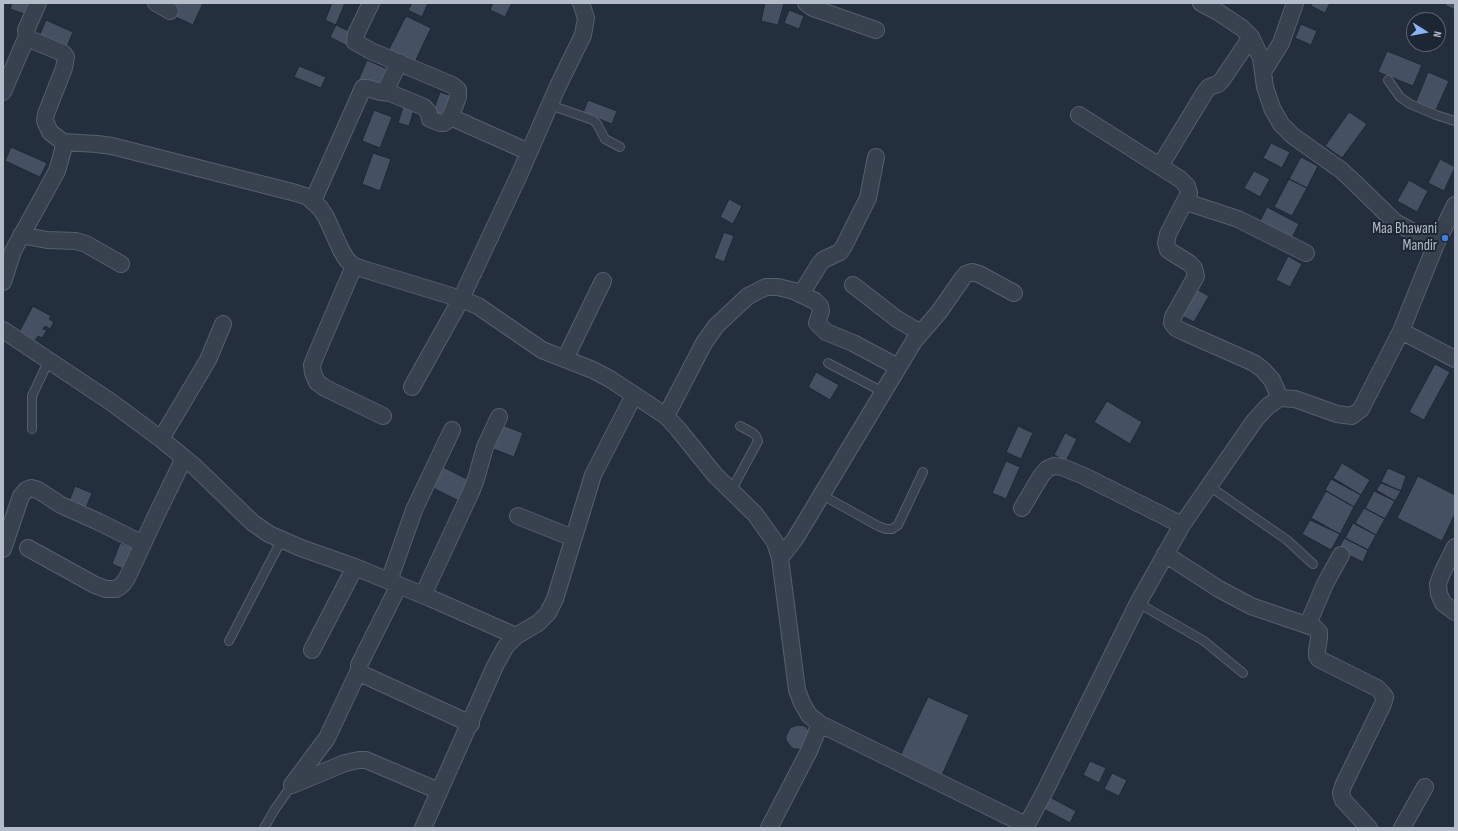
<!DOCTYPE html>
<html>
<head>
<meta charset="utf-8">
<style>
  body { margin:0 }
  #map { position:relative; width:1458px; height:831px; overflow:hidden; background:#242f3e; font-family:"Sofia Sans Condensed",sans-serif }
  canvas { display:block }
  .frame { position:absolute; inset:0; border:4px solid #b4bcc9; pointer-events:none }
  .north { position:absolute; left:1406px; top:12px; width:40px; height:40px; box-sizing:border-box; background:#1d2633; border:1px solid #59626f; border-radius:50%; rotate:101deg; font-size:11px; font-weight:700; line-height:16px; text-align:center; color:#b4bcc9 }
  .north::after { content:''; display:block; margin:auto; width:14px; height:18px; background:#8ab4f8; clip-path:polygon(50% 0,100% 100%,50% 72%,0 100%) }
</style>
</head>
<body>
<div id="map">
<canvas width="1458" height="831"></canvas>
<div class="frame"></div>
<div class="north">N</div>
</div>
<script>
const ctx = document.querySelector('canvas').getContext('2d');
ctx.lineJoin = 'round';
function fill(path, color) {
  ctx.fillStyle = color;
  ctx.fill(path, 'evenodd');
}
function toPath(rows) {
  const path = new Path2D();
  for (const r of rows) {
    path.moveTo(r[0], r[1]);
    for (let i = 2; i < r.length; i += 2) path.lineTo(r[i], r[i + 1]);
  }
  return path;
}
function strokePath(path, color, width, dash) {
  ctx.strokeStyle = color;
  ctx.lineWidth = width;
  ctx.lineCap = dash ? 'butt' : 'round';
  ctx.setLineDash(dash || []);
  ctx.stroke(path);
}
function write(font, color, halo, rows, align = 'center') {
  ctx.font = font + ' "Sofia Sans Condensed",sans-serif';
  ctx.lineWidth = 4;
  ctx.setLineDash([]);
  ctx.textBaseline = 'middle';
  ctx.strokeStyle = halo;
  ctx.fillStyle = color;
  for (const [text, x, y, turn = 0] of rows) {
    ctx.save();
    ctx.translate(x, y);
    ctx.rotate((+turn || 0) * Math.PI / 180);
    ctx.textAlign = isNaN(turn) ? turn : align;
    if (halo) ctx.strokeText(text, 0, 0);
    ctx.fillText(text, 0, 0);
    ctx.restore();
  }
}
const building = toPath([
  [12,3,31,3,27,15,10,9,12,3],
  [176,3,203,3,193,25,171,15,176,3],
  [332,3,345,3,336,25,325,20,332,3],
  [412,3,428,3,422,17,408,10,412,3],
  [493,3,512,3,505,17,490,10,493,3],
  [765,3,784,3,778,25,761,21,765,3],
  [1312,3,1330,3,1325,13,1311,6,1312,3],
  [1447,3,1455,3,1455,10,1445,5,1447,3],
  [789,10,804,16,799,29,784,23,789,10],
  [406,16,431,28,413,66,387,53,406,16],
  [46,20,73,32,65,52,37,41,46,20],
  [1301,24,1317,31,1311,45,1295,38,1301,24],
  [336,25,353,33,347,46,330,37,336,25],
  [1387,51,1422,65,1413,86,1378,72,1387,51],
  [367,60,390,70,382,91,358,81,367,60],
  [299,66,326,77,321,88,294,77,299,66],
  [1428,72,1449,81,1435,112,1415,104,1428,72],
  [440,92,452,96,442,121,431,117,440,92],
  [588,100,617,111,612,124,583,113,588,100],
  [403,107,414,110,409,126,398,123,403,107],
  [374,110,392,117,380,148,362,141,374,110],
  [1349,112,1367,124,1342,158,1325,146,1349,112],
  [1271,143,1290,152,1282,168,1263,158,1271,143],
  [11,147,47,163,40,177,5,161,11,147],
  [373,153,391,159,380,191,362,184,373,153],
  [1301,157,1318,166,1307,188,1289,179,1301,157],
  [1440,159,1455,167,1444,191,1428,183,1440,159],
  [1254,171,1270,179,1260,197,1244,188,1254,171],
  [1289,179,1307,188,1292,216,1274,207,1289,179],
  [1409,180,1428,191,1417,212,1397,201,1409,180],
  [729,199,742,206,733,224,720,217,729,199],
  [1267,207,1299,224,1291,240,1259,223,1267,207],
  [724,232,734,236,724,262,714,258,724,232],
  [1288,256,1302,264,1290,287,1276,280,1288,256],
  [1193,287,1209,296,1194,322,1178,314,1193,287],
  [33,306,51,316,49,319,54,322,50,329,45,326,43,329,47,330,42,338,38,336,35,341,19,332,33,306],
  [1435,364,1450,372,1424,420,1409,412,1435,364],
  [816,372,839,385,830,400,808,387,816,372],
  [1107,401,1142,422,1130,444,1094,422,1107,401],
  [500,424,523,433,514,457,491,448,500,424],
  [1018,426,1033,433,1021,459,1006,452,1018,426],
  [1065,433,1077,439,1066,461,1054,455,1065,433],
  [1006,461,1020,467,1006,499,992,493,1006,461],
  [1342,463,1370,480,1361,495,1333,478,1342,463],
  [443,467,473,482,463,503,433,488,443,467],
  [1388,468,1406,476,1401,491,1381,482,1388,468],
  [1418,476,1455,495,1455,514,1442,541,1397,518,1418,476],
  [1331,479,1361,495,1354,507,1325,490,1331,479],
  [1381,483,1401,491,1395,501,1376,490,1381,483],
  [75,486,92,493,84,513,67,506,75,486],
  [1326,491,1354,507,1340,534,1311,518,1326,491],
  [1374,491,1395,501,1385,519,1365,508,1374,491],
  [1364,508,1385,519,1376,535,1355,523,1364,508],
  [1310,520,1340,534,1331,550,1302,534,1310,520],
  [1353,523,1376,535,1368,550,1345,538,1353,523],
  [1344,538,1368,550,1363,562,1338,550,1344,538],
  [120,543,137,549,128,571,112,564,120,543],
  [928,697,969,715,942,775,900,756,928,697],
  [797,725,805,726,810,732,802,749,794,749,791,747,786,740,786,736,790,728,797,725],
  [1090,761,1106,768,1099,783,1083,775,1090,761],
  [1112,773,1127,780,1119,796,1104,789,1112,773],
  [1048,796,1076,811,1070,823,1042,808,1048,796]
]);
const service = toPath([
  [1388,80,1400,97,1410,104,1436,115,1455,121],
  [550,105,593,120,597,124,605,139,620,147],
  [828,363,883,392],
  [32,429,32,396,49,360],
  [1209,486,1287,540,1313,564],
  [731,491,758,441,756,436,753,433,740,426],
  [822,495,878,526,886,529,892,529,898,525,923,472],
  [1138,603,1204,641,1243,673],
  [229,641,281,541],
  [264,828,275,809,292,785]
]);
const minor = toPath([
  [156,3,170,11],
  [371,3,356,34,355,42,371,51,452,85,458,90,458,97,450,118],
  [806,3,813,8,876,30],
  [1201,3,1218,12,1242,28,1251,37,1261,58,1265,87,1272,108,1281,124,1293,136,1341,170,1355,183,1395,222,1436,244],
  [1263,72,1281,43,1295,3],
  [3,92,27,36],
  [385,92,399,62],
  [1079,115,1180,179,1187,186,1189,193,1168,234,1166,243,1168,250,1189,263,1194,268,1196,276,1173,317,1172,323,1176,328,1184,332,1254,363,1263,370,1272,380,1280,398],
  [63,142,97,144,112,146,296,193,308,197,320,208,326,217,341,250,347,260,354,266,363,269,461,299,478,306,542,350,593,370,610,379,666,416,678,429,715,475,755,514,775,542,780,558,797,690,802,703,809,715,820,724,1026,825],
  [1160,166,1205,92,1209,87,1218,84,1222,80,1251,37],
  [313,201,363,88,367,88,381,92,390,93,424,107,429,113,430,119,440,123,444,123,450,118,455,119,529,152],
  [1186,202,1238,219,1306,253],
  [21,235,47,240,76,241,86,244,121,264],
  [354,266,316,355,312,365,313,373,317,382,325,388,383,416],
  [3,282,13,251,57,171,63,150,63,142,50,132,45,121,46,114,64,68,66,57,63,53,32,40,27,36,26,30,38,3],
  [853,285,897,319,921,333],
  [801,294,819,265,823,260,840,252,844,246,868,198,876,157],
  [3,330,111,402,161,439,194,466,253,523,269,534,301,548,355,567,430,598,516,636],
  [1401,331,1455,359],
  [565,359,603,281],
  [412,387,461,299,520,173,558,86,583,35,586,18,581,3],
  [666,416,704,343,716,326,748,296,766,287,778,287,794,291,815,301,820,306,821,311,817,323,826,332,853,343,898,367],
  [161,439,208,360,223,324],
  [1022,508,1041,476,1047,469,1054,466,1062,467,1084,476,1182,525],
  [518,516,573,538],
  [1455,547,1442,573,1438,584,1439,594,1443,603,1455,612],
  [28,548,95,585,106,589,116,589,122,585,127,578,154,520,184,458],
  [3,549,21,496,26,490,31,488,38,490,61,505,99,522,143,544],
  [1165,554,1219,589,1251,606,1315,628,1319,632,1319,638,1317,651,1317,656,1319,659,1377,688,1382,693,1385,697,1383,704,1343,786,1341,793,1343,800,1369,828],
  [780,558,795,539,914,341,939,312,962,279,966,274,972,272,979,274,1014,293],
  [389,581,414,510,452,430],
  [399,585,359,665,359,670,364,675,471,724],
  [423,595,471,492,476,479,485,447,499,417],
  [1308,624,1325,584,1341,555],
  [312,650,355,567],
  [359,670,327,738,292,785,345,763,359,760,366,760,439,791],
  [423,828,495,666,506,646,516,636,538,623,548,613,555,599,593,475,634,395],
  [769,828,809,751,820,724],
  [1025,828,1045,791,1138,603,1182,525,1209,486,1255,420,1268,406,1280,398,1295,399,1337,414,1352,416,1361,409,1401,331,1436,244,1455,205],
  [1402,828,1425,787]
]);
const markers = [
  [1445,238,4,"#3f7fe0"]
];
const poiNames = [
  ["Maa Bhawani",1437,229],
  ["Mandir",1437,246]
];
fill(building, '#455162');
strokePath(building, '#1f2835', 1);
strokePath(service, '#565f6c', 10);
strokePath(minor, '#565f6c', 18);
strokePath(service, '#38414e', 8);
strokePath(minor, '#38414e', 16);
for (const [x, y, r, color] of markers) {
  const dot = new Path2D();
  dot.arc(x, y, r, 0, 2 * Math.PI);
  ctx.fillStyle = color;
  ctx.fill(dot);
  strokePath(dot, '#1d2633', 1.5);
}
write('15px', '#b4bcc9', '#1d2633', poiNames, 'right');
</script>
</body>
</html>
